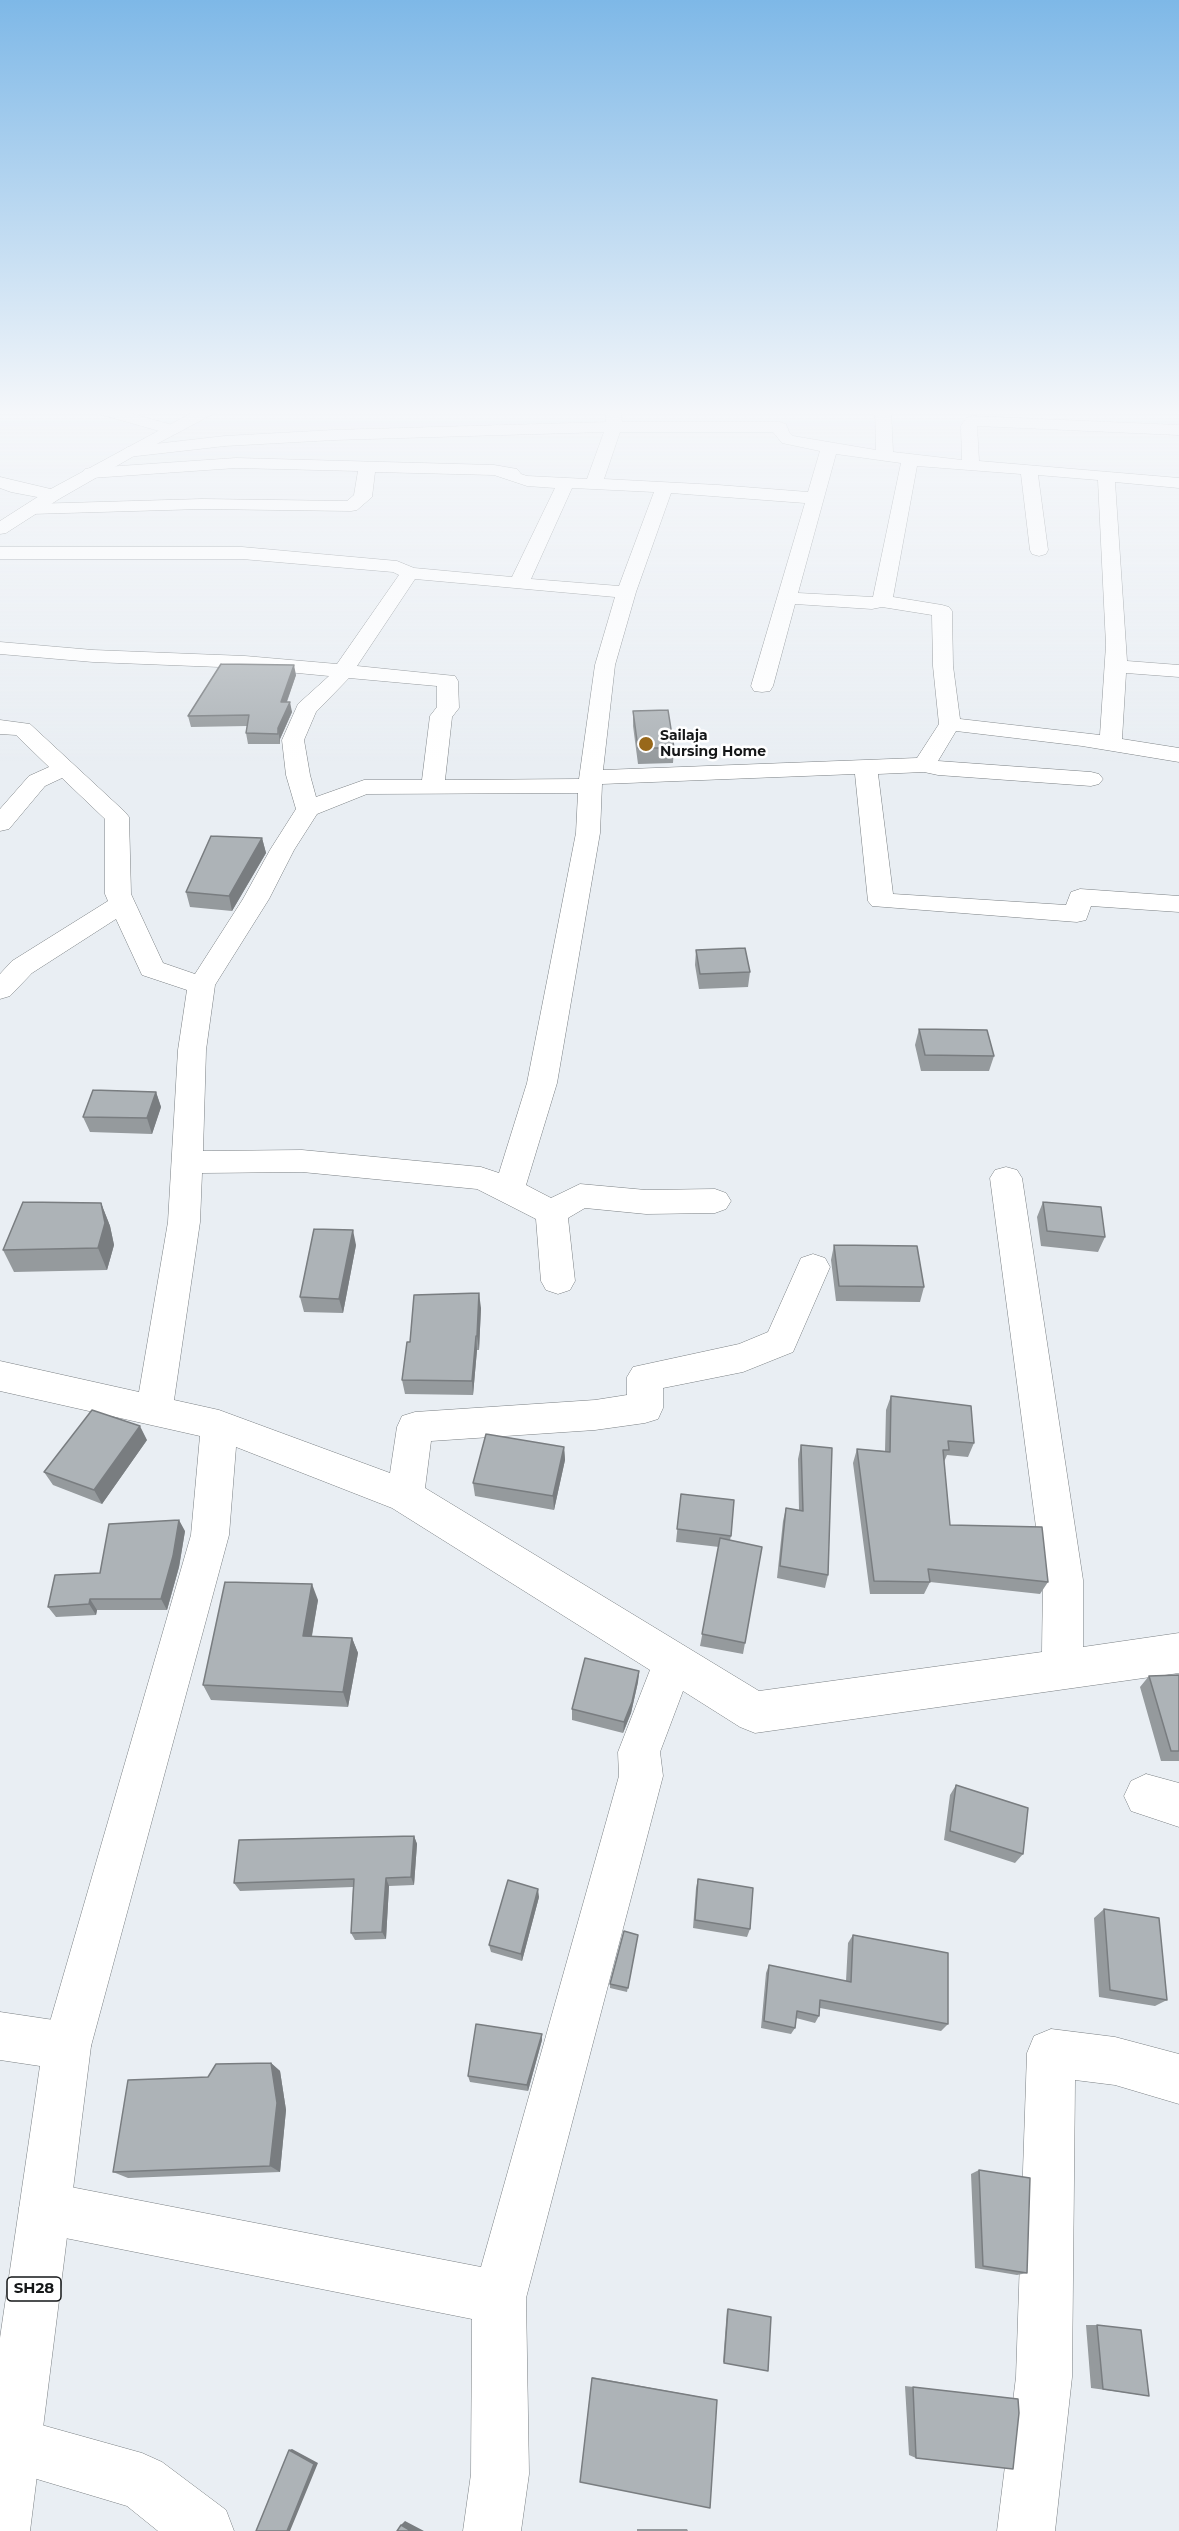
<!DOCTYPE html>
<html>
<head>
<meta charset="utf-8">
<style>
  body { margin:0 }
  canvas { display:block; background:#e9eef3 }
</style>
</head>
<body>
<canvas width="1179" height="2531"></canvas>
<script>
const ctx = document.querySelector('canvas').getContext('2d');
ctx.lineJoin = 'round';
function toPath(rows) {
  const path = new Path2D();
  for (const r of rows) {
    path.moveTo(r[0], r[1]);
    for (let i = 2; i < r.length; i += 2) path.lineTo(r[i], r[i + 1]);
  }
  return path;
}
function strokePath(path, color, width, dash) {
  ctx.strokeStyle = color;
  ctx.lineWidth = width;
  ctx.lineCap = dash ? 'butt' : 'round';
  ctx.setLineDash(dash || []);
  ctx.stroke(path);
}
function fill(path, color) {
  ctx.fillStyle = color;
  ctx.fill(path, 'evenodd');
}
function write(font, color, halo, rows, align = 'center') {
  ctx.font = font + ' Montserrat,sans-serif';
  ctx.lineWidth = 5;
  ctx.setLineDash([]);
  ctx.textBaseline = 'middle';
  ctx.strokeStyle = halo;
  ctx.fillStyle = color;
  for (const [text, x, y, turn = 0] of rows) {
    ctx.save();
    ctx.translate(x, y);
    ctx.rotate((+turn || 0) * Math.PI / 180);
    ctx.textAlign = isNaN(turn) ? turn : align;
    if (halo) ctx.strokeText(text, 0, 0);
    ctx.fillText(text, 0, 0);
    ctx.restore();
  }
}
const minor = toPath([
  [93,410,119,410,176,426,178,429,170,434,95,413,93,410],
  [605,410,621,410,622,422,780,422,786,424,789,432,793,436,876,450,875,410,891,410,893,452,962,460,961,426,966,418,972,416,1179,425,1179,435,977,426,979,461,1179,478,1179,488,1115,482,1127,661,1179,665,1179,677,1126,673,1122,739,1179,748,1179,762,1082,746,956,731,938,761,1091,772,1099,774,1103,779,1099,784,1091,786,938,775,924,772,878,774,893,894,1066,905,1071,892,1080,889,1179,896,1179,912,1091,906,1086,920,1077,922,872,906,868,901,855,774,602,784,600,833,557,1083,526,1185,551,1198,580,1184,646,1190,715,1189,726,1193,731,1201,726,1209,715,1213,646,1214,585,1208,568,1218,575,1281,570,1290,558,1294,546,1290,541,1281,536,1219,477,1189,302,1172,202,1173,200,1222,174,1400,219,1410,390,1473,397,1427,402,1416,415,1412,595,1400,627,1395,627,1377,633,1367,739,1344,768,1332,801,1258,813,1254,825,1258,830,1267,793,1352,743,1372,663,1388,663,1408,658,1419,645,1423,595,1430,431,1441,425,1488,759,1691,1042,1652,1043,1580,990,1178,995,1170,1006,1167,1017,1170,1022,1178,1083,1580,1083,1647,1179,1633,1179,1673,755,1733,740,1727,683,1691,660,1752,663,1776,526,2298,529,2474,521,2531,463,2531,471,2474,472,2319,45,2234,27,2226,19,2208,27,2190,45,2182,481,2267,619,1776,618,1752,650,1670,392,1508,236,1447,229,1535,91,2046,84,2063,67,2070,50,2063,43,2046,191,1535,200,1436,0,1391,0,1361,139,1392,168,1222,178,1050,187,990,142,975,116,919,32,973,10,996,0,999,0,974,12,961,108,901,105,894,105,819,62,778,45,786,9,829,0,831,0,809,29,776,49,767,16,735,0,734,0,720,30,724,125,812,129,817,131,894,163,963,195,974,243,899,270,850,296,809,286,775,282,740,298,704,329,676,245,668,93,662,0,654,0,642,93,650,245,656,337,664,399,575,393,572,242,559,0,559,0,547,242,547,397,561,414,568,512,577,555,488,527,486,494,475,375,472,372,497,357,510,351,511,202,509,31,514,25,513,22,509,25,505,31,504,202,499,347,501,354,495,358,471,236,468,91,478,85,477,82,473,85,469,91,468,236,458,494,465,517,469,521,474,527,476,587,479,604,432,334,440,225,446,128,457,120,452,128,447,225,436,334,430,606,422,605,410],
  [620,432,773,432,782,443,820,451,808,492,718,485,604,479,620,432],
  [836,454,901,463,873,597,798,593,836,454],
  [917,466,1021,474,1030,550,1032,554,1039,556,1046,554,1048,550,1038,475,1098,480,1106,645,1100,735,960,719,953,666,952,611,949,607,942,605,893,597,917,466],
  [572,488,654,492,619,586,531,579,572,488],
  [671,493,805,503,751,686,754,691,762,692,770,691,773,686,795,604,872,609,882,607,932,615,933,666,939,724,917,758,603,770,615,665,636,592,671,493],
  [415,579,615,597,595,665,579,779,445,780,452,717,459,708,458,681,455,676,357,666,415,579],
  [349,678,437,686,437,707,430,716,422,780,364,780,316,797,310,775,304,740,316,712,349,678],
  [578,793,576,833,527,1083,499,1173,481,1167,302,1150,203,1151,206,1050,215,985,269,899,294,850,317,814,367,794,578,793],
  [0,477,59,491,62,495,59,499,53,500,11,492,0,488,0,477],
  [1146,1774,1179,1783,1179,1827,1131,1811,1124,1796,1131,1781,1146,1774],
  [1051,2029,1115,2037,1179,2054,1179,2104,1115,2085,1075,2080,1072,2377,1055,2531,997,2531,1016,2377,1027,2053,1034,2036,1051,2029],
  [13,2417,142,2453,162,2462,226,2510,234,2531,158,2531,127,2506,0,2468,0,2422,13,2417]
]);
const major = toPath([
  [197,410,217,410,215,413,134,456,59,499,6,533,0,534,0,521,47,491,197,410],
  [0,2012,67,2022,84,2029,91,2046,30,2531,0,2531,0,2338,40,2066,0,2060,0,2012]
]);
const wall = toPath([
  [296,675,287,702,292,712,280,739,280,744,248,744,246,733,247,726,191,727,188,716],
  [633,711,674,748,673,763,638,764,633,726],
  [262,838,266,853,232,911,190,907,186,892],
  [696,950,750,972,748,987,699,989,695,965],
  [919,1029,994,1056,989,1071,921,1071,915,1045],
  [156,1092,161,1107,152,1134,90,1132,83,1117],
  [1043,1202,1105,1237,1098,1252,1041,1246,1037,1217],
  [101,1203,110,1226,114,1245,107,1270,14,1272,3,1250],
  [356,1245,343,1313,304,1312,300,1297],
  [834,1245,924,1287,920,1302,836,1301,831,1260],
  [481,1308,479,1350,477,1350,473,1395,405,1394,402,1380,410,1342],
  [891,1396,974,1443,968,1457,947,1455,944,1462,950,1525,1048,1582,1040,1594,930,1582,924,1594,870,1594,853,1463,857,1449,885,1451,886,1410],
  [147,1440,102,1504,53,1485,44,1472],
  [801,1445,828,1575,825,1588,777,1578,783,1521,786,1508,799,1510,798,1459],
  [564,1447,565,1460,554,1510,475,1496,473,1483],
  [681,1494,731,1536,730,1540,745,1643,743,1654,700,1646,719,1547,676,1542],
  [185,1531,179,1567,167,1610,97,1610,96,1615,56,1617,48,1607,100,1573],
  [318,1600,312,1636,352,1638,358,1653,348,1707,211,1700,203,1685],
  [639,1671,638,1682,631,1713,623,1733,572,1720,572,1709],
  [1179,1675,1179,1761,1161,1761,1140,1687,1149,1676],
  [956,1785,1023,1854,1015,1863,944,1840,950,1795],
  [414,1836,417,1844,414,1885,389,1886,386,1939,355,1940,351,1933,353,1887,240,1891,234,1883],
  [698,1879,750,1929,747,1937,693,1928,696,1888],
  [539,1897,522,1961,491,1952,489,1945],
  [1104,1909,1167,2000,1155,2006,1099,1997,1094,1918],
  [638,1935,627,1992,610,1988,610,1984],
  [853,1935,948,2024,941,2031,820,2008,819,2016,815,2023,796,2018,795,2028,791,2034,761,2028,766,1973,769,1965,846,1981,848,1943],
  [542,2034,542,2040,528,2091,470,2082,468,2076],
  [271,2063,280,2071,286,2110,280,2172,128,2178,113,2172,208,2077],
  [979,2170,1027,2273,1017,2275,975,2268,971,2174],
  [727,2309,728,2309,768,2371,723,2362],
  [1086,2325,1097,2325,1149,2396,1091,2388],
  [592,2377,712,2399,717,2400,580,2482],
  [905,2386,1018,2399,916,2458,909,2455],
  [637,2529,687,2529,688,2531,637,2531]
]);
const shadedWall = toPath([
  [294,665,296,675,283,712,281,702],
  [290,702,292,712,280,739,280,744,278,728],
  [262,838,266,853,232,911,229,896],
  [156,1092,161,1107,152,1134,147,1118],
  [101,1203,110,1226,114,1245,107,1270,98,1248],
  [353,1230,356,1245,343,1313,339,1299],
  [479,1293,481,1308,479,1350,477,1336],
  [476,1336,477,1350,473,1395,472,1381],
  [140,1426,147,1440,102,1504,94,1490],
  [564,1447,565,1460,554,1510,553,1496],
  [179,1520,185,1531,179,1567,167,1610,161,1599],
  [312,1584,318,1600,309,1651,303,1636],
  [90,1599,97,1610,96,1615,89,1604],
  [352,1638,358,1653,348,1707,343,1692],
  [639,1671,638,1682,631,1713,623,1733,624,1722],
  [414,1836,417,1844,414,1885,411,1877],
  [386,1878,389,1886,386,1939,382,1932],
  [538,1889,539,1897,522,1961,521,1954],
  [542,2034,542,2040,528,2091,527,2085],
  [271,2063,280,2071,286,2110,280,2172,270,2166],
  [292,2449,318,2463,290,2531,287,2531,289,2450],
  [405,2521,424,2531,411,2531,401,2525]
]);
const building = toPath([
  [221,664,294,665,281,702,290,702,278,728,278,734,246,733,249,715,188,716,221,664],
  [668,710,674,748,638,748,633,711,668,710],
  [211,836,262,838,229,896,186,892,211,836],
  [745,948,750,972,700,974,696,950,745,948],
  [919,1029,987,1030,994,1056,925,1055,919,1029],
  [93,1090,156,1092,147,1118,83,1117,93,1090],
  [23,1202,101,1203,105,1223,98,1248,3,1250,23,1202],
  [1043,1202,1101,1207,1105,1237,1047,1231,1043,1202],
  [314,1229,353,1230,339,1299,300,1297,314,1229],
  [834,1245,917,1246,924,1287,839,1286,834,1245],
  [479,1293,477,1336,476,1336,472,1381,402,1380,407,1342,410,1342,414,1295,479,1293],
  [891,1396,971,1406,974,1443,948,1441,949,1450,943,1450,950,1525,1042,1527,1048,1582,928,1569,930,1582,874,1581,857,1449,890,1452,891,1396],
  [92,1410,140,1426,94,1490,44,1472,92,1410],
  [486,1434,564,1447,553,1496,473,1483,486,1434],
  [801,1445,832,1448,828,1575,780,1566,786,1508,803,1511,801,1445],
  [681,1494,734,1500,731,1536,677,1529,681,1494],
  [179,1520,173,1556,161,1599,90,1599,89,1604,48,1607,55,1575,100,1573,109,1524,179,1520],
  [720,1538,762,1547,745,1643,702,1634,720,1538],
  [225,1582,312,1584,303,1636,352,1638,343,1692,203,1685,225,1582],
  [585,1658,639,1671,632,1702,624,1722,572,1709,585,1658],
  [1179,1675,1179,1751,1171,1751,1149,1676,1179,1675],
  [956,1785,1028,1808,1023,1854,950,1831,956,1785],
  [414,1836,411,1877,386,1878,382,1932,351,1933,354,1879,234,1883,239,1840,414,1836],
  [698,1879,753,1888,750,1929,695,1920,698,1879],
  [508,1880,538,1889,521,1954,489,1945,508,1880],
  [1104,1909,1159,1918,1167,2000,1110,1990,1104,1909],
  [624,1931,638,1935,628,1988,610,1984,624,1931],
  [853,1935,948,1953,948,2024,820,2000,819,2016,797,2011,795,2028,764,2021,769,1965,851,1982,853,1935],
  [476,2024,542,2034,527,2085,468,2076,476,2024],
  [271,2063,277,2103,270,2166,113,2172,128,2080,208,2077,216,2064,271,2063],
  [979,2170,1030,2178,1027,2273,983,2266,979,2170],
  [728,2309,771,2317,768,2371,724,2363,728,2309],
  [1097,2325,1141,2330,1149,2396,1103,2389,1097,2325],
  [592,2378,717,2400,710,2508,580,2482,592,2378],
  [913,2387,1018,2399,1019,2413,1013,2469,916,2458,913,2387],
  [289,2450,314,2464,287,2531,256,2531,289,2450],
  [401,2525,411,2531,397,2531,401,2525]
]);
const markers = [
  [646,744,8,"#98681a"]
];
const farPoinames = [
  ["Sailaja",660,736],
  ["Nursing Home",660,752]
];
const shields = [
  [34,2289,54]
];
const shieldNames = [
  ["SH28",34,2289]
];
strokePath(minor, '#7b8084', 1);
strokePath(major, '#7b8084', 1);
fill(minor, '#fff');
fill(major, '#fff');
fill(wall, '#959a9d');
fill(shadedWall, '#797d80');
fill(building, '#adb3b7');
strokePath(building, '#797d80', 1.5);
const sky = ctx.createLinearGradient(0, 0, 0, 764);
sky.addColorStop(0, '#7eb8e7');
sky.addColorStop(0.54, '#f5f7fa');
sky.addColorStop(1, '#f5f7fa00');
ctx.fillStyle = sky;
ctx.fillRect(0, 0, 1179, 764);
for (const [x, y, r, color] of markers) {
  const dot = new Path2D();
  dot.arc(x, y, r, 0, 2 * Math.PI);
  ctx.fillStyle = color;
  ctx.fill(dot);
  strokePath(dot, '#fff', 2);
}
write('bold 14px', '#151718', '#fff', farPoinames, 'left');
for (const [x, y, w] of shields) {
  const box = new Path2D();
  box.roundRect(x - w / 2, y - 12, w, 24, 4.5);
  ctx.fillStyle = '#fff';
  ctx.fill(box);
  strokePath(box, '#151718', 1.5);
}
write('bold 15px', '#151718', null, shieldNames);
</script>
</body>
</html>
